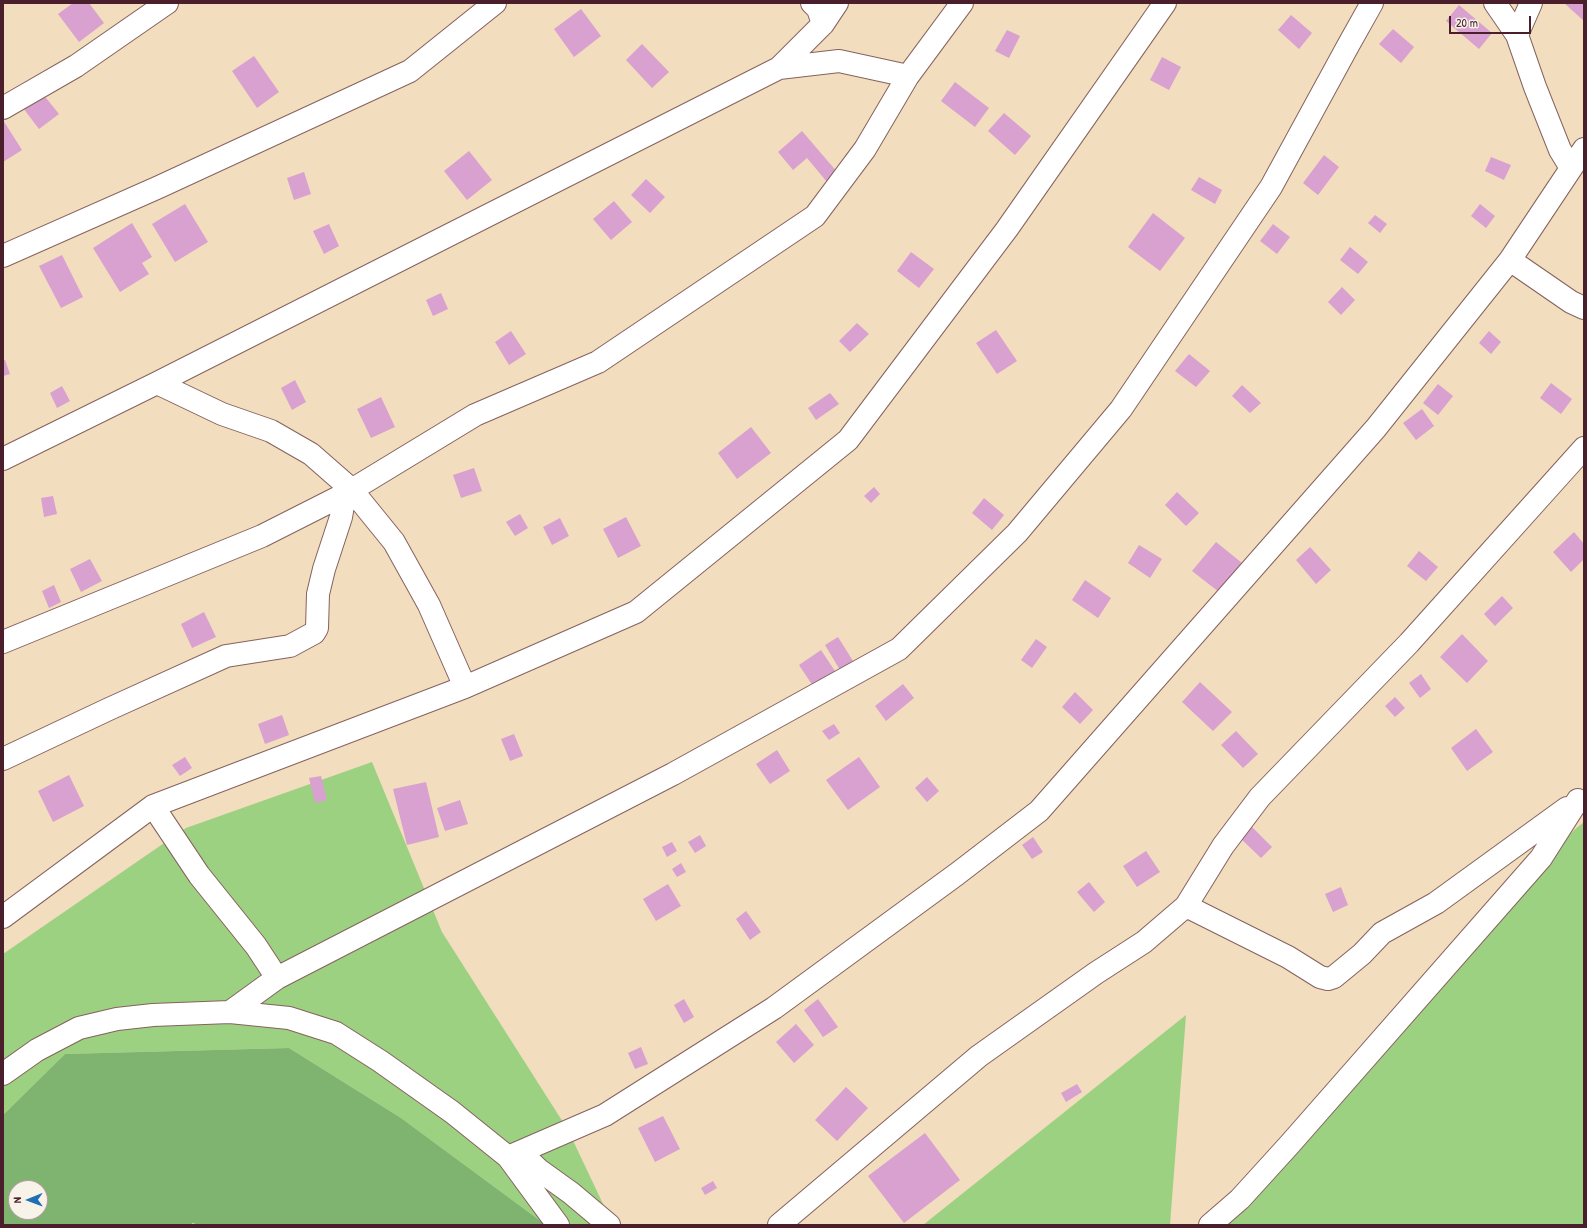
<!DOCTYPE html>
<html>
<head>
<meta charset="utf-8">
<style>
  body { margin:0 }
  #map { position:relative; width:1587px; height:1228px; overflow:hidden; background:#f2ddbe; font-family:"Patrick Hand",sans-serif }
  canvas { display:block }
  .frame { position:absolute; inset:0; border:4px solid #4a1f2b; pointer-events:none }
  .north { position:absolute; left:8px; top:1180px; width:40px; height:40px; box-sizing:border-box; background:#f7f3e8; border:1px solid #b29e9c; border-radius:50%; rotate:269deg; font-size:11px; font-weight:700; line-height:16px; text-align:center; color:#4a1f2b }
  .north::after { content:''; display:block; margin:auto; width:14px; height:18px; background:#1f6fb2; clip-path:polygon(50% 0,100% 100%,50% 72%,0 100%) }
  .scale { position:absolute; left:1449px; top:16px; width:82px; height:18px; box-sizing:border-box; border:2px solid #4a1f2b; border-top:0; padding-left:5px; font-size:12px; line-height:14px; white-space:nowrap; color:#4a1f2b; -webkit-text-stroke:3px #f7f3e8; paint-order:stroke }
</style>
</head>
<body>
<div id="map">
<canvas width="1587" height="1228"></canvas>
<div class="frame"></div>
<div class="north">N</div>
<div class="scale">20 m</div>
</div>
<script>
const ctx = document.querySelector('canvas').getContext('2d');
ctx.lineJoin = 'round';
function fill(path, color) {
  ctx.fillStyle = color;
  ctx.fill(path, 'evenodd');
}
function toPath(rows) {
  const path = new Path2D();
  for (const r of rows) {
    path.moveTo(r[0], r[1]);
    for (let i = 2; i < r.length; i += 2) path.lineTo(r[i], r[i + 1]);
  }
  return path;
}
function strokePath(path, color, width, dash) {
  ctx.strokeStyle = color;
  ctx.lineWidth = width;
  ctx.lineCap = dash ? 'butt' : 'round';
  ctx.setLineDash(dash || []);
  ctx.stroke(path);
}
const green = toPath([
  [372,762,442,932,568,1130,613,1225,546,1225,401,1118,289,1048,65,1054,3,1115,3,954,186,828],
  [1584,822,1584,1225,1223,1225,1574,830],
  [1186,1015,1170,1225,923,1225]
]);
const forest = toPath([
  [289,1048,401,1118,546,1225,197,1225,193,1223,190,1225,3,1225,3,1115,65,1054],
  [16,1188,40,1188,40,1212,16,1212]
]);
const building = toPath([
  [73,3,89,3,104,23,79,42,58,14],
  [1564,3,1584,3,1584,21],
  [1459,5,1492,33,1479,49,1446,21],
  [581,9,601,36,574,57,554,29],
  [1291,15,1312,33,1299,49,1278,30],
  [1393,29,1414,47,1401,63,1379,44],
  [1007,30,1020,36,1009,58,995,51],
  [642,44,669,72,652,88,626,60],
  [254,56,279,92,257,108,232,71],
  [1162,57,1181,67,1169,90,1150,80],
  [955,82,989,108,975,127,941,101],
  [42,93,59,114,39,129,23,108],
  [1004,113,1031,136,1015,155,988,131],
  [3,120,22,150,3,162],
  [802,131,838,173,827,182,807,158,793,170,778,152],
  [469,151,492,180,467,200,444,171],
  [1324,155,1339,167,1318,195,1303,183],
  [1491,157,1511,165,1504,180,1485,171],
  [304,172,311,194,294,200,287,178],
  [1199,177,1222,190,1215,204,1191,190],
  [646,179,665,197,650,213,631,195],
  [614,201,632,222,611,240,593,219],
  [185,204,208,242,175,262,152,224],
  [1480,204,1495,216,1486,228,1471,216],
  [1153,213,1185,238,1160,271,1128,247],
  [1375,215,1387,224,1380,233,1368,223],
  [132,223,152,257,142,263,149,274,120,292,93,248],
  [329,224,339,246,324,254,313,231],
  [1273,224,1290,237,1277,254,1260,241],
  [1350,247,1368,262,1358,274,1340,260],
  [911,252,934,269,919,288,897,271],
  [62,255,83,297,61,308,39,266],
  [1342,287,1355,300,1341,315,1328,302],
  [441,293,448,309,433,316,426,300],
  [857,323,869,334,850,352,839,341],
  [996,330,1017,361,997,374,976,343],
  [511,331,526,354,509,365,495,342],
  [1489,331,1501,342,1491,354,1479,343],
  [1189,354,1210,371,1196,387,1175,371],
  [3,360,5,360,10,374,3,376],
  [295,380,306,402,292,410,281,388],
  [1551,383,1572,399,1561,414,1540,398],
  [1438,384,1453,396,1438,415,1423,403],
  [1242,385,1261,403,1250,413,1232,396],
  [62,386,70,401,57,408,50,393],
  [830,393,839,404,816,420,808,408],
  [381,397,395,427,371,438,357,409],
  [1422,409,1434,426,1416,440,1403,423],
  [751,427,771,453,737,479,718,453],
  [474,468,482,491,461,498,453,475],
  [874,487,880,494,871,503,864,496],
  [1177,492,1199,513,1186,526,1165,505],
  [53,496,57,514,44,517,41,498],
  [984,498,1004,515,992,530,972,513],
  [520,514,528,528,515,536,506,522],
  [626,517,641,546,618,558,603,529],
  [560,518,569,536,552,545,543,527],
  [1574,532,1584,544,1584,559,1571,572,1553,552],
  [1216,542,1242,563,1219,592,1192,571],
  [1139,545,1162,559,1150,578,1128,563],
  [1310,547,1331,570,1316,584,1296,560],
  [1419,551,1438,567,1426,581,1407,566],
  [90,559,102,581,81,592,70,569],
  [1085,580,1111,598,1098,618,1072,600],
  [54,585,61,602,49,608,42,591],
  [1502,596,1513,608,1495,626,1484,614],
  [204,612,216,637,192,648,181,624],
  [1462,634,1488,661,1467,683,1440,657],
  [838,637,853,661,840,670,825,645],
  [1036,639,1047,647,1032,668,1021,660],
  [821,650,835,671,813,686,799,665],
  [1421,674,1431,689,1420,698,1409,683],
  [1200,682,1232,712,1213,731,1182,702],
  [903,684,914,698,886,721,875,706],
  [1075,692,1093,710,1080,724,1062,707],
  [1395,697,1405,708,1395,717,1385,706],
  [282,715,289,735,265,744,258,724],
  [834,724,840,733,829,740,822,731],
  [1476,729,1493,752,1467,771,1451,748],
  [1236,731,1258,754,1243,768,1221,745],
  [514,734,523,756,510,761,501,739],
  [777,750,790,771,770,784,756,764],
  [185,757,192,768,180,776,172,765],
  [859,757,880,787,848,810,826,780],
  [69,775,84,806,53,822,38,791],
  [321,776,327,800,315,803,309,778],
  [927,777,939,791,927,802,915,788],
  [426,782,439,837,407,845,393,789],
  [460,800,468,824,445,831,437,808],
  [1249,824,1272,847,1261,858,1238,836],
  [700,835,706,846,695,853,688,842],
  [1033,837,1043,852,1032,859,1022,845],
  [672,842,677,851,667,857,662,847],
  [1146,851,1160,872,1137,887,1123,866],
  [681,863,686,872,677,877,672,869],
  [1089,882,1105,902,1094,912,1077,892],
  [668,884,681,906,656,921,643,899],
  [1341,887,1348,905,1333,912,1325,894],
  [746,911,761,932,750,940,736,919],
  [684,999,694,1017,684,1023,674,1005],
  [818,999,838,1027,823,1037,804,1010],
  [796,1024,814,1045,794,1063,776,1042],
  [641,1047,648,1064,635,1069,628,1053],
  [1077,1084,1082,1092,1066,1102,1061,1093],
  [846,1087,868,1108,837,1141,815,1120],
  [663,1116,680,1149,655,1162,638,1128],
  [925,1133,960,1180,904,1223,868,1176],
  [713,1181,717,1188,705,1195,701,1188]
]);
const street = toPath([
  [812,3,818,9,823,24],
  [1495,3,1517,35,1535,87,1560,150,1571,168],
  [1517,35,1531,3],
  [779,68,823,24,837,3],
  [3,108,76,66,167,3],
  [3,256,159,187,410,71,495,3],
  [1510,260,1571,302,1584,308],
  [157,383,222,414,271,431,311,454,351,489,394,542,429,605,465,687],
  [3,459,157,383,779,68,839,61,908,76],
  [3,642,262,536,345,494,475,415,598,362,815,216,865,149,908,76,962,3],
  [3,759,109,709,226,656,290,646,314,633,317,628,318,594,324,569,341,517,345,494],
  [153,806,199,875,256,946,277,978],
  [1186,906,1288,957,1320,977,1328,979,1334,977,1362,954,1382,933,1436,903,1567,808],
  [3,917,153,806,465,687,636,612,848,440,1007,229,1165,3],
  [230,1012,277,978,673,774,899,649,1017,533,1121,409,1271,187,1349,44,1372,3],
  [3,1074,37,1050,79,1028,117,1019,153,1015,230,1012,289,1018,336,1033,380,1061,452,1112,508,1157,558,1225],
  [521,1153,539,1170,571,1193,609,1225],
  [508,1157,605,1115,774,1008,957,874,1039,811,1376,428,1510,260,1584,149],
  [779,1225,979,1056,1096,973,1144,942,1186,906,1223,846,1260,797,1409,643,1584,448],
  [1210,1225,1240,1199,1290,1144,1541,858,1578,800]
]);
fill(green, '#9dd182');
fill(forest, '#7eb370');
fill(building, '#d8a1cf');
strokePath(street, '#85625e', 24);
strokePath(street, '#fff', 22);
</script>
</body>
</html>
